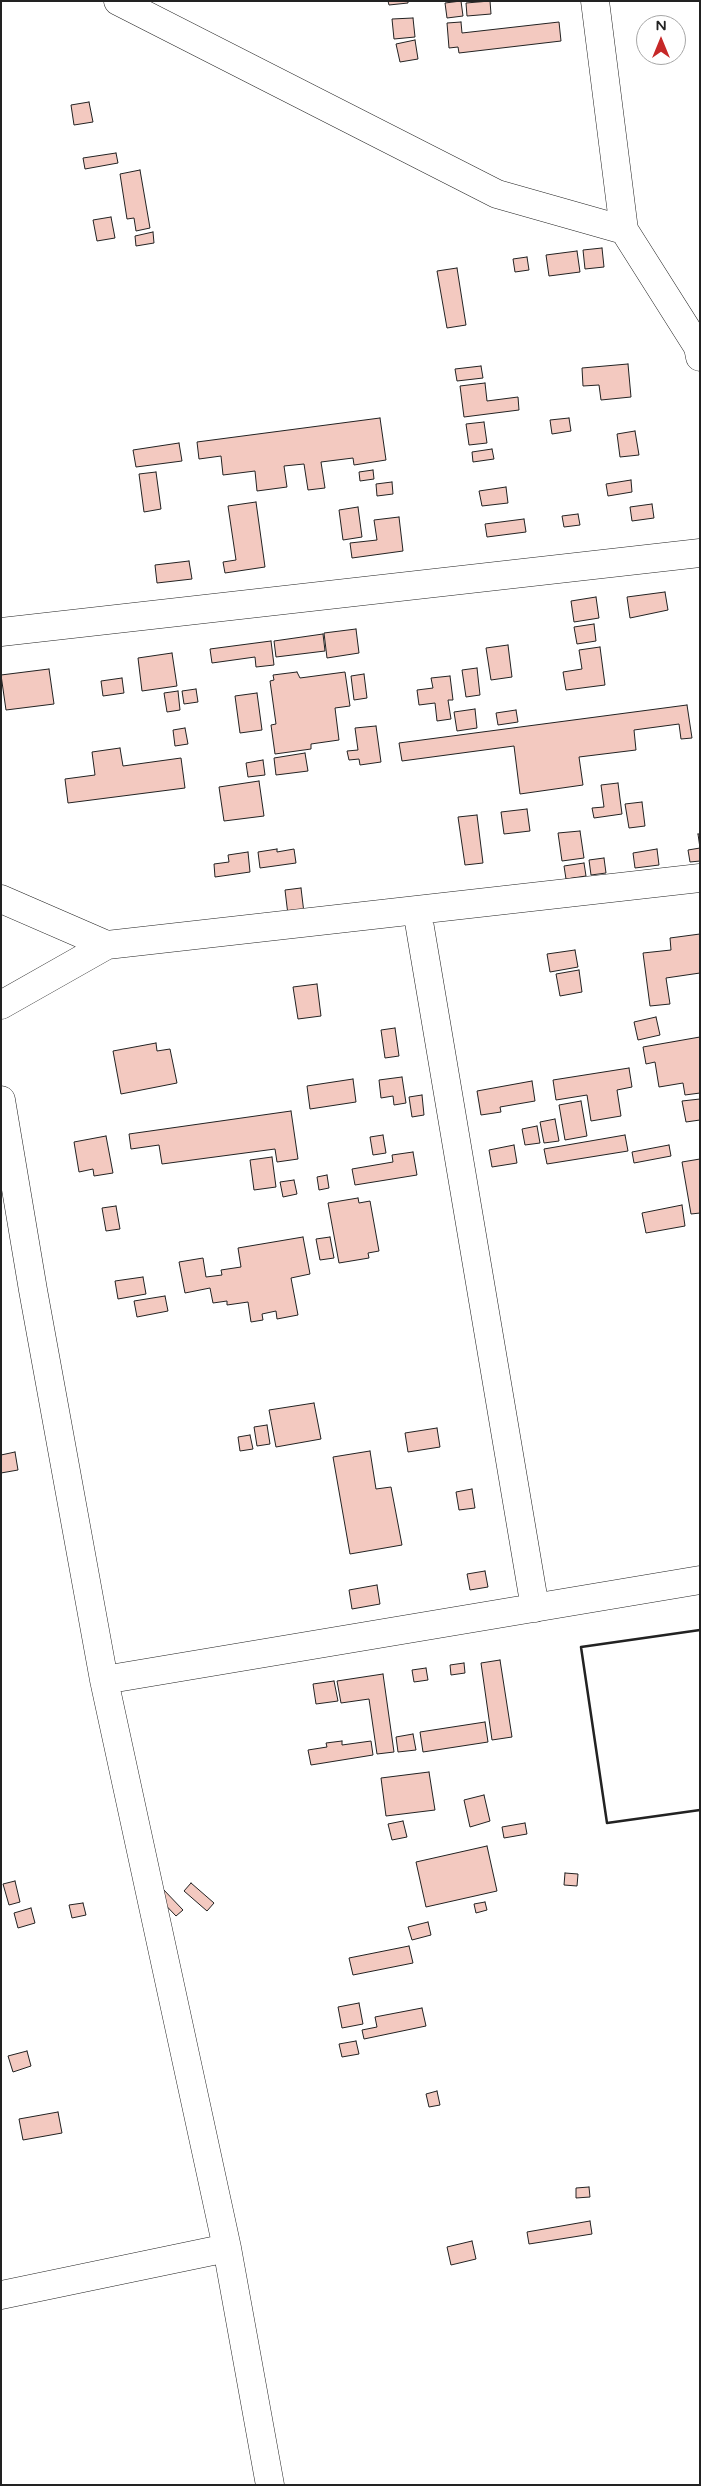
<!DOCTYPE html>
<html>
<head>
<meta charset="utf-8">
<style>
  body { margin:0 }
  #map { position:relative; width:701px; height:2486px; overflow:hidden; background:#fff; font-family:"Varela Round",sans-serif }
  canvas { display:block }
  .frame { position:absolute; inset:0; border:2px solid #222; pointer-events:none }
  .north { position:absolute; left:636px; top:15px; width:50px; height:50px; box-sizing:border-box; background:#fff; border:1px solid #a7a7a7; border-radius:50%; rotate:0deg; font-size:14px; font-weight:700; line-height:20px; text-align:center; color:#222 }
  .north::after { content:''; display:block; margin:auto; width:18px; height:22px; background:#c62828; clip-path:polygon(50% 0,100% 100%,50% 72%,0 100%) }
</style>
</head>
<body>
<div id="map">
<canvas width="701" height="2486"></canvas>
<div class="frame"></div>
<div class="north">N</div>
</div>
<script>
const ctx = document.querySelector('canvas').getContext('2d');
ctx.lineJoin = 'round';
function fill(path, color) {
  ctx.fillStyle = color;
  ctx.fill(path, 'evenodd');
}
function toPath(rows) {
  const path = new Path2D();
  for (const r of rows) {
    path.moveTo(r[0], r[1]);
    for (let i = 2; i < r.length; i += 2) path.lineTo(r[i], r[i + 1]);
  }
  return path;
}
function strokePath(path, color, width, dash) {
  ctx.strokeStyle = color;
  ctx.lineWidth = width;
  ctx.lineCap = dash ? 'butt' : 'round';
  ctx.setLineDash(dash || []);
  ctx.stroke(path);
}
const building = toPath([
  [388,1,408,1,408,3,389,5,388,1],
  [461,1,463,16,447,18,445,3,461,1],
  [490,1,491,14,467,16,466,3,490,1],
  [413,18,415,37,394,39,392,19,413,18],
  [461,22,462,33,559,22,561,41,459,53,458,47,449,48,447,23,461,22],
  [415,40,418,59,400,62,396,44,415,40],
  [89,102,93,122,74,125,71,105,89,102],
  [116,153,118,163,85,169,83,158,116,153],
  [140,170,150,228,136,231,134,218,127,219,120,174,140,170],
  [111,217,115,238,97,241,93,220,111,217],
  [153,232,154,243,136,246,135,236,153,232],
  [602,248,604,267,585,269,583,250,602,248],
  [577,251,580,272,549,276,546,255,577,251],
  [527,257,529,270,515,272,513,259,527,257],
  [457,268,466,325,447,328,437,271,457,268],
  [628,364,631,397,601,400,599,385,583,386,582,368,628,364],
  [481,366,483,378,457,381,455,369,481,366],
  [485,383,487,401,518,397,519,410,464,417,460,386,485,383],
  [380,418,386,460,354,465,353,458,321,462,325,488,308,490,304,464,284,466,287,487,257,491,255,471,223,475,221,456,199,459,197,442,380,418],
  [569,418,571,431,552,434,550,420,569,418],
  [484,422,487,443,469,445,466,424,484,422],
  [635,431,639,455,620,457,617,434,635,431],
  [179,443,182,461,136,467,133,450,179,443],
  [492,449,494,459,473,462,472,452,492,449],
  [373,470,374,479,360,481,359,472,373,470],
  [156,472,161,509,144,512,139,474,156,472],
  [631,480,632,492,608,496,606,484,631,480],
  [392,482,393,494,377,496,376,484,392,482],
  [506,487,508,503,482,506,479,491,506,487],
  [256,502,265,567,225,573,223,562,236,560,228,506,256,502],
  [652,504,654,518,632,521,630,507,652,504],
  [358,507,362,537,343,540,339,510,358,507],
  [578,514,580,525,564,527,562,516,578,514],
  [399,517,403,551,352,558,350,543,377,540,374,520,399,517],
  [524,519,526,532,487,537,485,524,524,519],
  [189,561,192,579,157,583,155,565,189,561],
  [665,592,668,610,630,618,627,597,665,592],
  [596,597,599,618,574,622,571,601,596,597],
  [594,624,596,641,577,644,574,627,594,624],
  [356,629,359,653,327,658,324,633,356,629],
  [323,634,325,651,276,657,274,641,323,634],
  [271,641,274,665,256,667,255,657,212,663,210,649,271,641],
  [508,645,512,677,491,680,486,648,508,645],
  [600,647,605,685,566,690,563,672,582,669,579,650,600,647],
  [172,653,177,686,142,691,138,658,172,653],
  [477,668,480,695,466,697,462,670,477,668],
  [49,669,54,704,6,710,1,675,49,669],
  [297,672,300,678,345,672,350,706,335,708,339,740,311,744,311,749,275,754,271,725,276,724,270,681,274,680,273,675,297,672],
  [364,674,367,698,354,700,351,676,364,674],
  [450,676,453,700,448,700,451,719,437,721,435,703,419,705,417,690,433,688,431,678,450,676],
  [122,678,124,693,103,696,101,681,122,678],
  [196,689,198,702,184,704,182,691,196,689],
  [178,691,180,710,167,712,164,693,178,691],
  [257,693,262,730,240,733,235,696,257,693],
  [687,705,692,738,681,739,679,724,634,730,636,750,579,757,583,785,520,794,514,746,402,761,399,743,687,705],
  [475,709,477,728,457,731,454,712,475,709],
  [516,710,518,722,498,725,496,713,516,710],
  [376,726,381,762,360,765,359,759,349,760,347,751,358,750,355,728,376,726],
  [185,728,188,744,175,746,173,730,185,728],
  [120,748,123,766,181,758,185,788,68,803,65,779,95,775,92,752,120,748],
  [305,753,308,771,276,775,274,758,305,753],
  [263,760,265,775,248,777,246,763,263,760],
  [259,781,264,816,224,821,219,787,259,781],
  [618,783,622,814,594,818,592,808,604,807,601,785,618,783],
  [642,802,645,826,629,828,625,804,642,802],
  [527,809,530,831,504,834,501,812,527,809],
  [477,815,483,863,465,865,458,817,477,815],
  [580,831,584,858,562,861,558,833,580,831],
  [698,834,700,834,700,861,690,862,688,850,700,848,698,834],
  [277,849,277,852,294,849,296,863,260,868,258,852,277,849],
  [657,849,659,865,635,868,633,853,657,849],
  [248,852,250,872,215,877,214,864,229,862,228,855,248,852],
  [604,858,606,873,591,875,589,860,604,858],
  [584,863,586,876,566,879,564,866,584,863],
  [301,888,304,913,288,915,285,890,301,888],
  [700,934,700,973,666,978,670,1004,650,1006,643,953,671,950,670,938,700,934],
  [575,950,578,967,550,972,547,954,575,950],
  [579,970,582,992,560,996,556,974,579,970],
  [317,984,321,1016,298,1019,293,987,317,984],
  [656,1017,660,1035,638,1040,634,1022,656,1017],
  [395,1028,399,1056,385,1058,381,1030,395,1028],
  [700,1037,700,1093,685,1095,683,1083,659,1087,655,1062,646,1064,643,1047,700,1037],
  [156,1043,157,1051,170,1049,177,1083,121,1094,113,1051,156,1043],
  [629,1068,632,1087,617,1090,621,1116,591,1121,587,1095,556,1100,553,1080,629,1068],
  [402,1077,406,1103,394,1105,393,1096,381,1098,379,1080,402,1077],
  [353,1079,356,1102,310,1109,307,1086,353,1079],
  [532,1081,535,1101,500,1107,501,1112,481,1115,477,1091,532,1081],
  [422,1095,424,1115,412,1117,409,1097,422,1095],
  [700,1099,700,1120,686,1122,682,1101,700,1099],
  [581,1101,587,1136,565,1140,559,1105,581,1101],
  [291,1111,298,1159,277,1162,275,1149,162,1164,159,1145,131,1149,129,1134,291,1111],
  [555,1119,559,1141,544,1143,540,1122,555,1119],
  [537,1126,540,1143,525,1145,522,1129,537,1126],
  [383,1135,386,1153,373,1155,370,1137,383,1135],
  [625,1135,628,1151,547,1164,544,1149,625,1135],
  [106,1136,113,1173,94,1176,93,1169,79,1172,74,1142,106,1136],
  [514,1145,517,1163,492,1167,489,1150,514,1145],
  [669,1145,671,1156,634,1163,632,1152,669,1145],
  [413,1152,417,1175,355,1185,352,1169,393,1162,392,1155,413,1152],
  [272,1157,276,1187,254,1190,250,1160,272,1157],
  [700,1159,700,1213,691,1214,682,1162,700,1159],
  [327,1175,329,1188,319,1190,317,1177,327,1175],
  [294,1180,297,1194,283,1197,280,1182,294,1180],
  [358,1198,359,1203,370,1201,379,1251,368,1253,369,1258,339,1263,328,1203,358,1198],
  [682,1205,685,1226,646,1233,642,1213,682,1205],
  [116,1206,120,1229,106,1231,102,1208,116,1206],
  [303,1237,310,1274,291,1278,298,1315,277,1319,276,1311,262,1314,263,1320,251,1322,248,1302,227,1305,227,1301,213,1303,210,1288,185,1293,179,1262,203,1258,206,1277,222,1275,221,1270,241,1267,238,1248,303,1237],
  [330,1237,334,1258,320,1260,316,1239,330,1237],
  [143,1277,146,1294,118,1299,115,1281,143,1277],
  [165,1296,168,1311,137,1317,134,1301,165,1296],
  [314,1403,321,1439,276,1447,269,1410,314,1403],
  [267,1425,270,1444,257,1446,254,1427,267,1425],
  [437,1428,440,1447,408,1452,405,1433,437,1428],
  [250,1435,253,1449,240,1451,238,1437,250,1435],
  [370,1451,376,1489,391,1487,402,1545,350,1554,333,1457,370,1451],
  [15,1452,18,1470,1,1473,1,1455,15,1452],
  [472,1489,475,1508,459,1510,456,1492,472,1489],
  [485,1571,488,1587,470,1590,467,1574,485,1571],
  [377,1585,380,1604,352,1609,349,1590,377,1585],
  [500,1660,512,1737,492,1740,481,1663,500,1660],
  [464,1663,465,1673,451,1675,450,1665,464,1663],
  [426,1668,428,1680,414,1682,412,1670,426,1668],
  [383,1674,394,1752,377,1754,369,1699,341,1703,337,1681,383,1674],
  [334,1681,338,1701,316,1704,313,1684,334,1681],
  [485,1722,488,1742,423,1752,420,1732,485,1722],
  [413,1734,416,1750,398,1752,396,1737,413,1734],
  [342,1741,342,1745,371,1741,373,1755,311,1765,308,1750,327,1747,326,1743,342,1741],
  [429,1772,435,1810,386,1816,381,1778,429,1772],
  [484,1795,490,1821,470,1827,464,1800,484,1795],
  [403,1821,407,1837,392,1840,388,1824,403,1821],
  [525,1823,527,1834,504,1838,502,1827,525,1823],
  [487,1846,497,1891,426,1907,416,1862,487,1846],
  [565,1873,578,1874,577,1886,564,1885,565,1873],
  [15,1881,20,1902,9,1905,3,1884,15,1881],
  [191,1883,214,1903,207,1911,184,1891,191,1883],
  [162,1888,183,1910,176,1916,155,1894,162,1888],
  [485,1902,487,1910,476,1913,474,1904,485,1902],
  [83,1903,86,1915,72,1918,69,1905,83,1903],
  [31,1908,35,1923,18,1928,14,1913,31,1908],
  [428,1922,431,1935,412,1940,408,1927,428,1922],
  [409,1946,413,1963,353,1975,349,1958,409,1946],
  [359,2003,363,2024,342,2028,338,2007,359,2003],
  [422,2008,426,2026,364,2039,362,2030,377,2027,375,2017,422,2008],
  [356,2041,359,2054,342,2057,339,2044,356,2041],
  [27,2051,31,2066,13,2072,8,2056,27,2051],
  [437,2091,440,2105,429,2107,426,2094,437,2091],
  [58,2112,62,2133,23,2140,19,2119,58,2112],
  [589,2187,590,2197,576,2198,576,2188,589,2187],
  [590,2221,592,2234,529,2244,527,2232,590,2221],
  [472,2241,476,2259,451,2265,447,2247,472,2241]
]);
const minor = toPath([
  [118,1,497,194,624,230],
  [595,1,624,230,698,347,700,357],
  [1,632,700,553],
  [1,899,107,945],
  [417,910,535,1608],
  [1,1005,107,945,700,878],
  [1,1100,33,1290,104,1680,227,2248,270,2485],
  [104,1680,700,1580],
  [1,2295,227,2248]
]);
const wall = toPath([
  [700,1630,581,1647,607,1823,700,1810]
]);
fill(building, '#f3c9c0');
strokePath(building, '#222', 1);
strokePath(minor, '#222', 29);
strokePath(minor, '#fff', 28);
strokePath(wall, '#222', 2.5);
</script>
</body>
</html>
